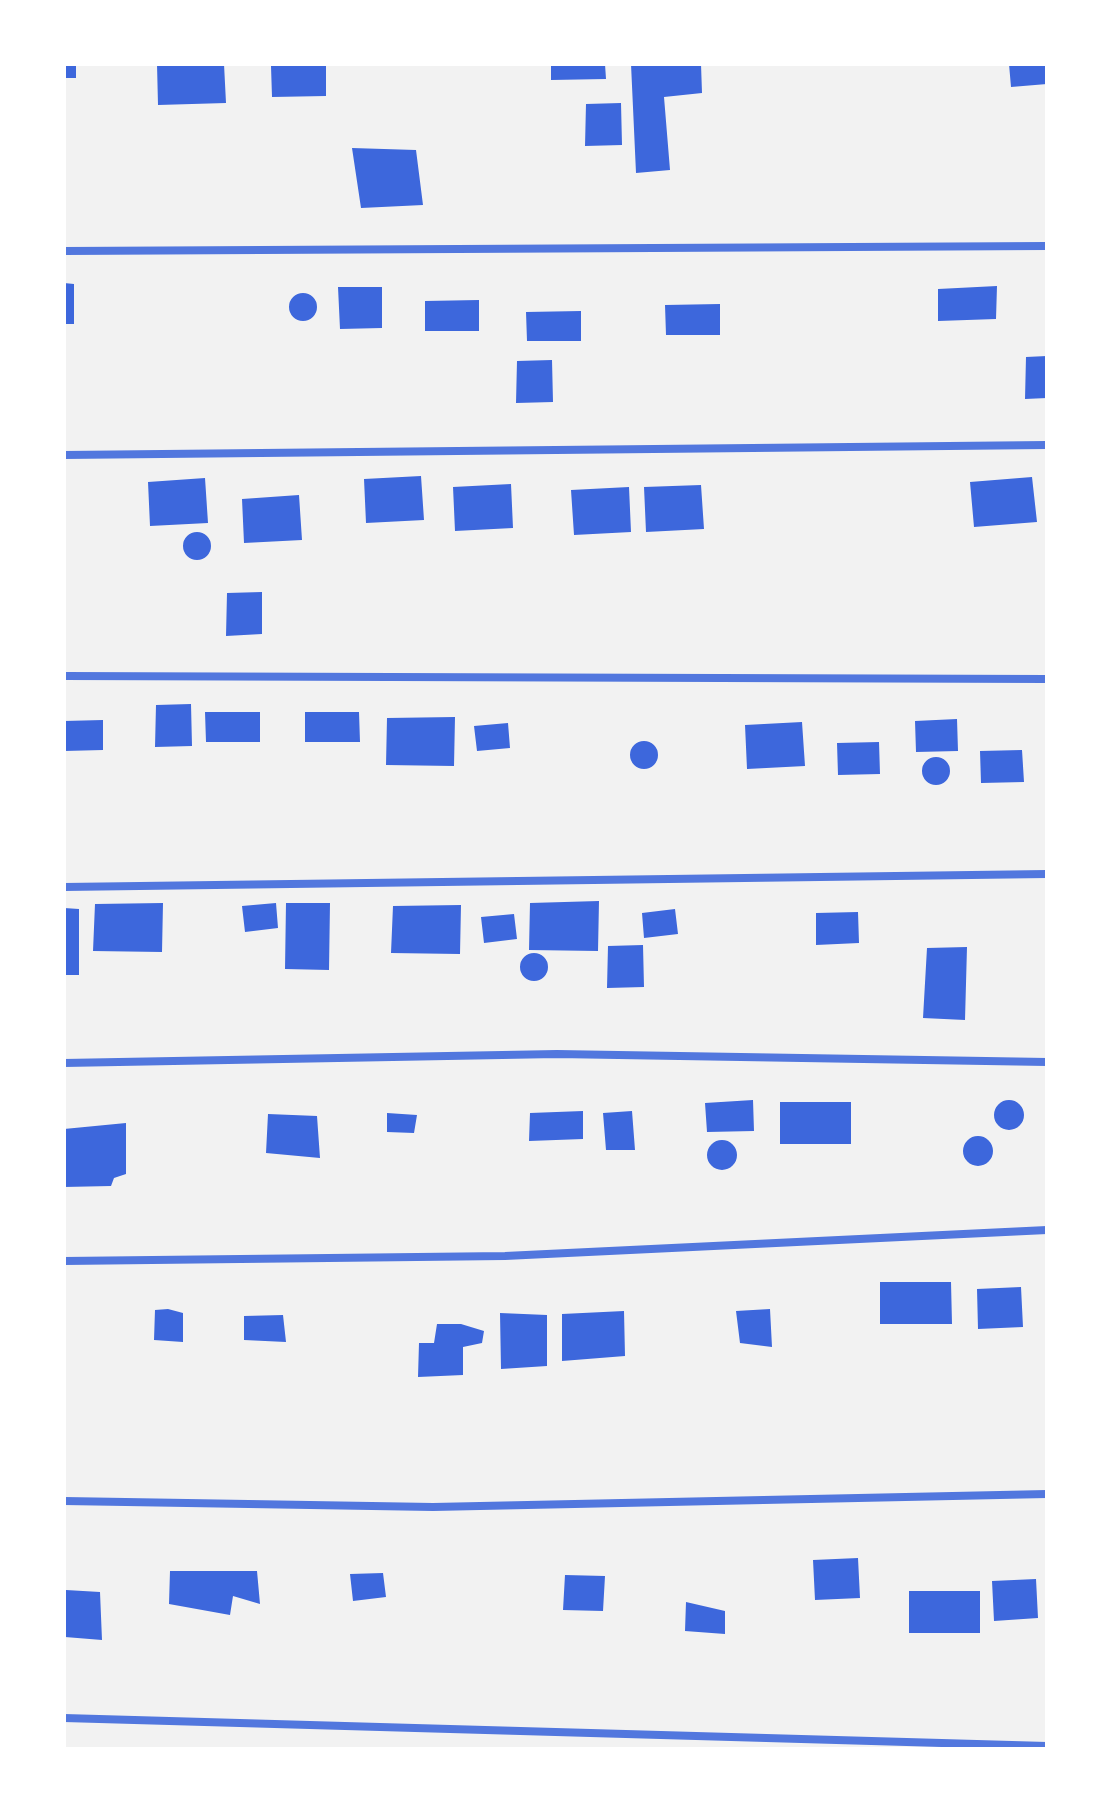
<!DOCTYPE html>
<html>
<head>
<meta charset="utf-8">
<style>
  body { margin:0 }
  #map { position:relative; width:1111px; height:1813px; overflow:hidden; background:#f2f2f2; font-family:"Roboto Condensed",sans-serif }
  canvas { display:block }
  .frame { position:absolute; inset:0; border:66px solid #fff; pointer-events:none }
</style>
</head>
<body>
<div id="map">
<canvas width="1111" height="1813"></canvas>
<div class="frame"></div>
</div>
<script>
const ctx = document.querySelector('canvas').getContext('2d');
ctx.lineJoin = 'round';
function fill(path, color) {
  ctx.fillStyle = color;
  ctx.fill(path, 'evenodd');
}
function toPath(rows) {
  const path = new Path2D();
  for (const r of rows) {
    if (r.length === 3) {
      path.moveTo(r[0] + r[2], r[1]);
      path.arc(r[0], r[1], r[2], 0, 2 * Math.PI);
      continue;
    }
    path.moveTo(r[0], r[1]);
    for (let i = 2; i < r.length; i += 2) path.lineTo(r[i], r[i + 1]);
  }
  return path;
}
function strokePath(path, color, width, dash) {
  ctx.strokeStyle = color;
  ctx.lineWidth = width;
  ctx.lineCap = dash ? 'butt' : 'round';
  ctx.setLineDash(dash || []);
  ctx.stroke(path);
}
const building = toPath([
  [64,64,76,64,76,78,64,78],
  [157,64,224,64,226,103,158,105],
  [551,64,605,64,606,79,551,80],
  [631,64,701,64,702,93,664,97,670,170,636,173],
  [1009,64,1047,64,1047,84,1011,87],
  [271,66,326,66,326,96,272,97],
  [621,103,622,145,585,146,586,104],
  [352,148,416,150,423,205,361,208],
  [64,283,74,284,74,324,64,324],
  [997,286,996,319,938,321,938,289],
  [338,287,382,287,382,328,340,329],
  [303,307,14],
  [479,300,479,331,425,331,425,301],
  [720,304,720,335,666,335,665,305],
  [581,311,581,341,527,341,526,312],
  [1047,356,1047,398,1025,399,1026,357],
  [552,360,553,402,516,403,517,361],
  [421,476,424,520,366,523,364,479],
  [1032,477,1037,522,974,527,970,482],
  [205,478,208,523,150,526,148,482],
  [511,484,513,528,455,531,453,487],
  [701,485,704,529,646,532,644,487],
  [629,487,631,532,574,535,571,490],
  [299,495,302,540,244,543,242,499],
  [197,546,14],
  [262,592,262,634,226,636,227,593],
  [191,704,192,746,155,747,156,705],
  [205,712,260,712,260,742,206,742],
  [305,712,359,712,360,742,305,742],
  [455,717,454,766,386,765,387,718],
  [957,719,958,751,916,752,915,721],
  [103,720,103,750,64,751,64,721],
  [802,722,805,766,747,769,745,725],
  [508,723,510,748,477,751,474,726],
  [644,755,14],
  [879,742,880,774,838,775,837,743],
  [1022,750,1024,782,981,783,980,751],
  [936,771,14],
  [599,901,598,951,529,950,530,903],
  [163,903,162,952,93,951,95,904],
  [276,903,278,928,245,932,242,906],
  [286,903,330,903,329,970,285,969],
  [461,905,460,954,391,953,393,906],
  [64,908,79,909,79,975,64,975],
  [675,909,678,934,644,938,642,913],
  [858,912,859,943,816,945,816,913],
  [514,914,517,939,484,943,481,917],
  [643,945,644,987,607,988,608,946],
  [967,947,965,1020,923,1018,927,948],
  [534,967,14],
  [1009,1115,15],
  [753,1100,754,1131,707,1132,705,1103],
  [780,1102,851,1102,851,1144,780,1144],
  [583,1111,583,1139,529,1141,530,1113],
  [632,1111,635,1150,606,1150,603,1113],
  [387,1113,417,1115,414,1133,387,1132],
  [268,1114,317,1116,320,1158,266,1153],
  [126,1123,126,1174,114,1178,111,1186,64,1187,64,1129],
  [978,1151,15],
  [722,1155,15],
  [880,1282,951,1282,952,1324,880,1324],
  [1021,1287,1023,1327,978,1329,977,1289],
  [168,1309,183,1313,183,1342,154,1340,155,1310],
  [770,1309,772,1347,740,1343,736,1311],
  [624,1311,625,1356,562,1361,562,1314],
  [500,1313,547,1315,547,1366,501,1369],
  [283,1315,286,1342,244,1340,244,1316],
  [437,1324,461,1324,484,1331,482,1343,463,1347,463,1375,418,1377,419,1343,434,1343],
  [858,1558,860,1598,815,1600,813,1560],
  [170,1571,257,1571,260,1604,233,1596,230,1615,169,1604],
  [383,1573,386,1597,353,1601,350,1574],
  [565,1575,605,1576,603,1611,563,1610],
  [1036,1579,1038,1618,994,1621,992,1581],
  [66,1590,100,1592,102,1640,65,1637],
  [909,1591,980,1591,980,1633,909,1633],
  [686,1602,725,1611,725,1634,685,1631]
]);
const minor = toPath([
  [64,251,1047,246],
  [64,455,1047,445],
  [64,676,1047,679],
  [64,887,1047,874],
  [64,1063,557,1054,1047,1062],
  [64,1261,505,1256,1047,1230],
  [64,1501,433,1507,1047,1494],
  [64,1718,1047,1746]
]);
fill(building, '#3d67dc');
strokePath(minor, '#5277de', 8);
</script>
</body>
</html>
